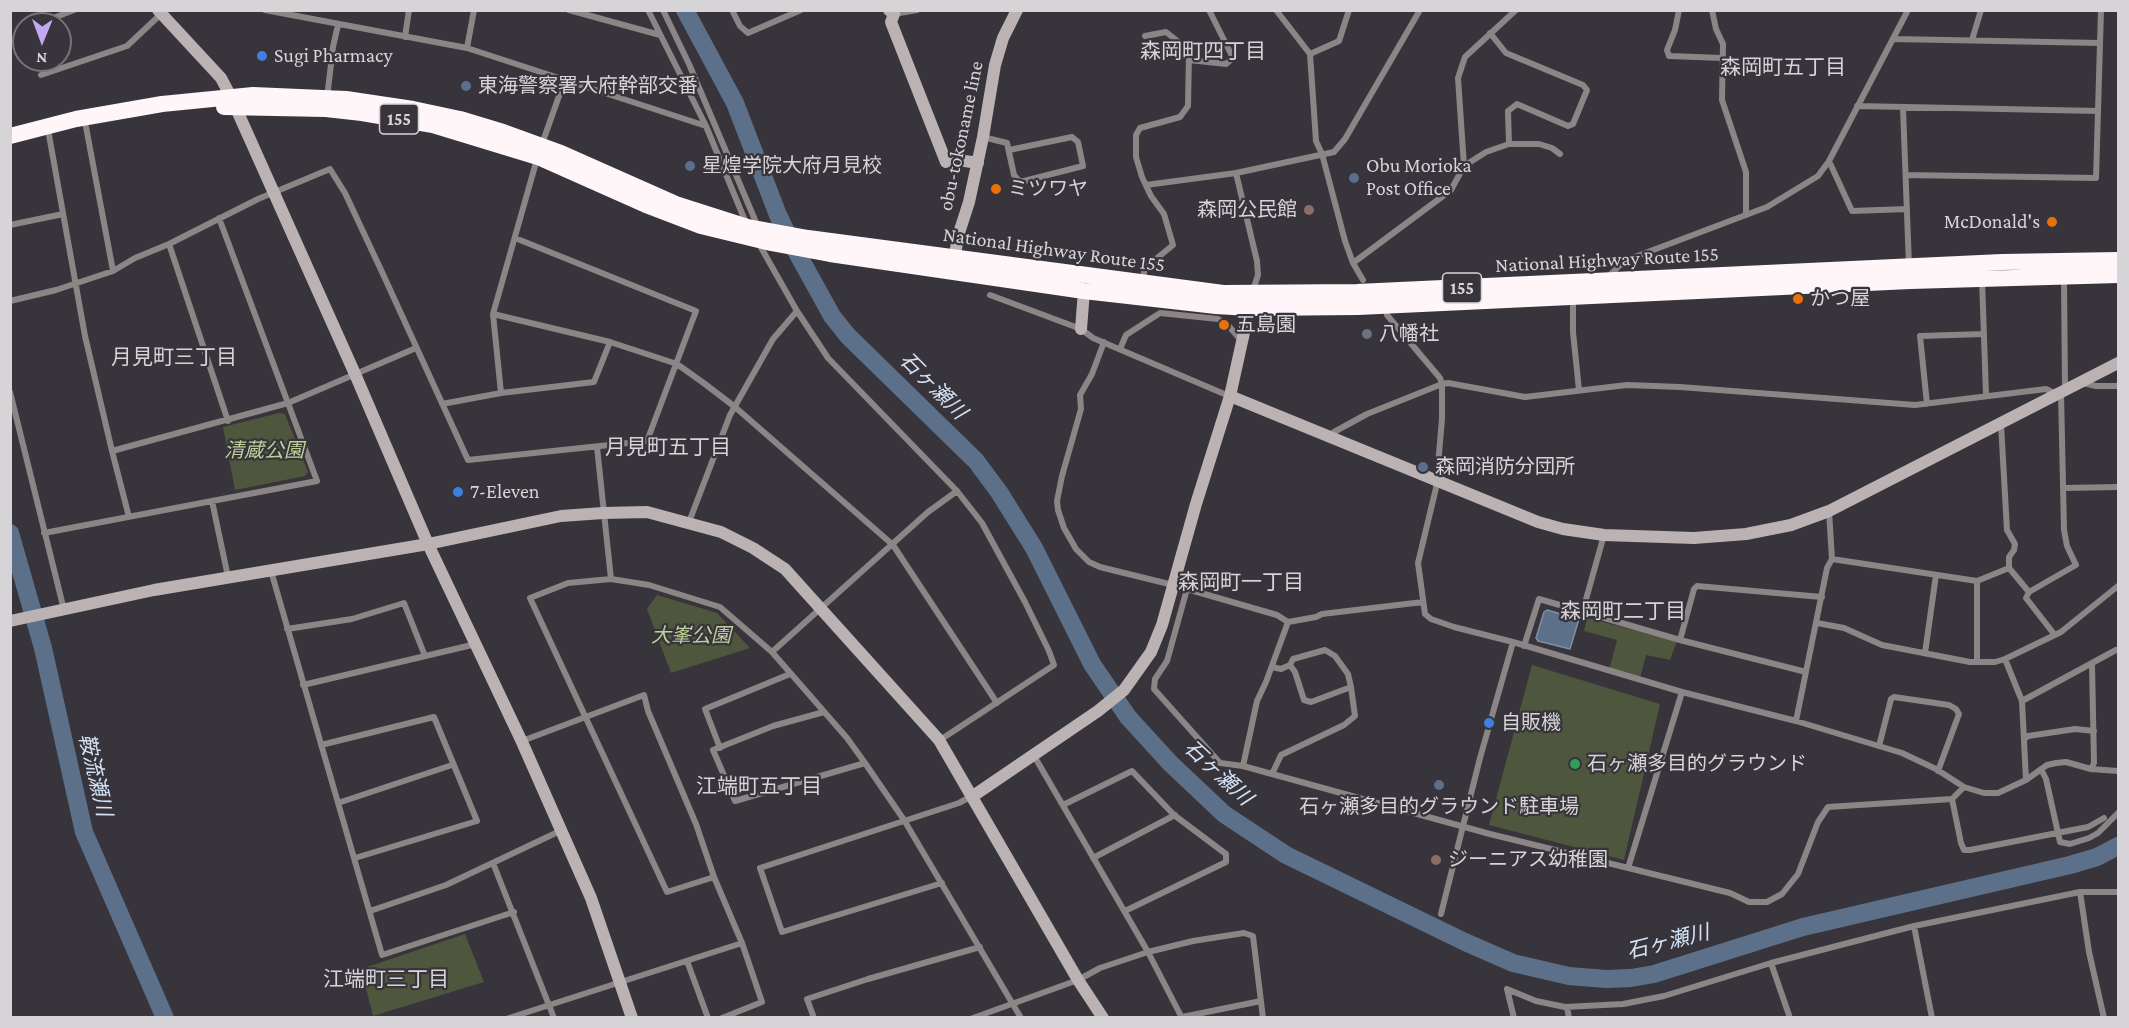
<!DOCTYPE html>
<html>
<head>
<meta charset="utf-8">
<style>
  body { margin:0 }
  #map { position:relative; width:2129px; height:1028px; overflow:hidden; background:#38343b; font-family:"Crimson Pro",serif }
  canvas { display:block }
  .frame { position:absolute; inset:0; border:12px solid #d7d4d8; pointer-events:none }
  .north { position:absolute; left:12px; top:12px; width:60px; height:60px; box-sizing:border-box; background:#38343b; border:2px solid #78747a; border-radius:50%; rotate:181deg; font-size:16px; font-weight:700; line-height:24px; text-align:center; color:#d7d4d8 }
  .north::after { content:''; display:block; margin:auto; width:21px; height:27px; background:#c2a7f2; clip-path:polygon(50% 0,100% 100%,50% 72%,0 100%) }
</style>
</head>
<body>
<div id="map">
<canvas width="2129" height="1028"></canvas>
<div class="frame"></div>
<div class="north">N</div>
</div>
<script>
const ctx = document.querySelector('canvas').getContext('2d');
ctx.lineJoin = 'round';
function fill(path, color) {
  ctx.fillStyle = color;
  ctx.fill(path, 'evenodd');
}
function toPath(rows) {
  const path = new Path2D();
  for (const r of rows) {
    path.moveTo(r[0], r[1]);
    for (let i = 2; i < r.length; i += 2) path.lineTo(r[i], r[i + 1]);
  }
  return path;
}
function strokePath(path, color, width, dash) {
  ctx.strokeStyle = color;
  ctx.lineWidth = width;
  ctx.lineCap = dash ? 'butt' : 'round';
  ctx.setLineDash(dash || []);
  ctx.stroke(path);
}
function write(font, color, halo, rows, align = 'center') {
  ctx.font = font + ' "Crimson Pro","Noto Sans JP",serif';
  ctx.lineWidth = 4.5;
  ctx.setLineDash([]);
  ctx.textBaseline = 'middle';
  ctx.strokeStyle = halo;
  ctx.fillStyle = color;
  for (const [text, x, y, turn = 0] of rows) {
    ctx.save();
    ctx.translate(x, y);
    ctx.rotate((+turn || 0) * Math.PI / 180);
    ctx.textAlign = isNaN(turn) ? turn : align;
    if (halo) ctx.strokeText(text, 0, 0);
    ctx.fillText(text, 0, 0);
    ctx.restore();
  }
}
const green = toPath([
  [279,413,285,414,308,472,305,476,235,490,223,427],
  [657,595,717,613,750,648,671,673,647,609],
  [1587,618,1677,641,1670,660,1646,655,1640,678,1609,670,1617,640,1584,631],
  [1532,665,1660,704,1624,860,1489,825],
  [465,934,484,982,373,1016,361,969]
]);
const water = toPath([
  [1547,610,1579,619,1570,649,1538,641,1536,638,1544,612,1547,610]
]);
const river = toPath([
  [685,10,735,103,778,215,790,240,832,316,848,336,976,461,999,492,1034,548,1092,664,1128,717,1170,763,1224,814,1286,855,1465,942,1513,963,1569,976,1606,979,1631,978,1654,974,1803,927,2070,865,2097,857,2118,846],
  [10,533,43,648,84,832,165,1018]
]);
const street = toPath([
  [265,10,467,48,706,126],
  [569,10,660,35],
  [648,10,706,126,746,223],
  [663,10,689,64,758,227],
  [732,10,740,26,748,33,801,10],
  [1276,10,1310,54,1316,141,1322,154,1345,241,1353,263,1363,280],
  [1679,10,1675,30,1667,50,1669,56,1722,58],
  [1712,10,1716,29,1723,44,1722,100,1746,172,1746,215],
  [894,14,917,10],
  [38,24,74,10],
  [1490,33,1506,53,1583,85,1587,90,1573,124,1568,126,1517,104,1508,111,1509,144],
  [405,37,409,10],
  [1894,39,2100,43],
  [1972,40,1981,10],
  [467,48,474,10],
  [1310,54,1339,41,1349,10],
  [1189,60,1226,64,1233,58,1209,10],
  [41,75,127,46,161,14],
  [327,98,333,47,338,25],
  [1857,106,2098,111],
  [1903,108,1909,266],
  [86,127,113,271],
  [49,135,85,336,112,451],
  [983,137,1007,143,1014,175,1020,182,1083,166,1078,142,1072,137,1009,150],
  [542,144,565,79],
  [1829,161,1852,211,1907,209],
  [1464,166,1486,152,1509,144,1539,144,1552,148,1560,154],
  [1906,175,2096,178,2101,10],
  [1146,185,1236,173],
  [10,225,63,214],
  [169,244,228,421],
  [759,244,797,311,828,358,957,491,982,523,1025,602,1049,651,1054,665,940,740],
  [1353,263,1451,190,1464,166,1458,78,1465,57,1516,10],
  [1609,276,1619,266,1632,258,1767,207,1818,176,1829,161,1908,10],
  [1982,279,1986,395],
  [2064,279,2065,389],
  [1142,282,1145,268,1173,245,1164,214,1151,196,1142,177,1136,157,1136,135,1140,128,1180,117,1188,106,1189,55,1185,47,1166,32,1145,36],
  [1253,290,1258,275,1257,261,1236,173,1334,152,1345,139,1420,10],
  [990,295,1081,329,1093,338,1229,396],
  [1573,298,1573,332,1579,390],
  [10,301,56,290,113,271,135,258,169,244,258,199,330,169,345,193,382,272,468,460,647,441,696,311,515,238],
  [610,342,677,364,705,384,735,407,893,545,997,703],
  [1104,342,1092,374,1080,395,1081,409,1062,476,1057,501,1058,510,1064,528,1076,549,1089,562,1100,567,1173,585,1277,615,1288,622,1316,617,1322,614,1423,602],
  [1120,349,1126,335,1160,313,1218,319,1227,324,1239,338,1243,339],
  [2083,383,2096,386,2118,386],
  [10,392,64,610],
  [501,393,493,314,537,159],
  [2056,394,2046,389,1915,405,1680,387,1627,385,1525,397,1448,383,1442,384,1442,419,1436,488,1418,563,1425,614,1431,619,1454,627,1513,642,1682,692,1796,721,1902,753,1936,769,1964,787,1984,793,1998,793,2026,780,2047,765,2056,763,2066,762,2091,769,2118,771],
  [442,404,501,393,594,382,610,342,493,314],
  [1927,404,1920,336,1984,334],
  [2001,424,2007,530,2015,544,2014,550,2009,557,2009,568],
  [1331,437,1334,432,1367,414,1442,384,1440,378,1387,315],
  [597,447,611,579],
  [2063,488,2118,487],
  [212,501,228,577],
  [129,517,112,451,288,403,416,348],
  [689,522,730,415,773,339,797,311],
  [44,533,317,481,219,218],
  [1832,559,1977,581,2009,568,2029,592],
  [271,571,382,955,514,912],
  [1977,581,1977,662],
  [1187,589,1167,661,1155,679,1154,689,1220,763,1243,766,1490,834,1730,893,1749,902,1767,902,1782,894,1798,874,1818,822,1828,807,1952,799,1964,787],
  [1583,610,1604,535],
  [1817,623,1844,628,1882,645,1970,662,1995,662,2005,659,2061,632,2118,586],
  [287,629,352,619,404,603,425,656],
  [2054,634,2026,598,2029,592,2076,565,2067,546,2064,530,2061,393],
  [1680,640,1694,589,1697,586,1822,597],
  [1524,646,1539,599,1680,640,1806,672],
  [772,652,928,512,957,491],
  [1925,653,1936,575],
  [2005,659,2022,701,2026,780],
  [1290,665,1293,659,1325,650,1335,656,1348,674,1351,687],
  [1272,667,1281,669,1290,665,1295,672,1304,700,1311,702,1351,687,1355,716,1344,725,1281,755,1272,774],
  [303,685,476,644],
  [2022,701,2116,650],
  [824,712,773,726,713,750,735,801,865,763],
  [1796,721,1827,568,1832,559,1829,511],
  [2024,739,2028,736,2075,729,2094,731],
  [522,741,644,695,648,711,696,824,714,877,742,943,762,1002,722,1018],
  [321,745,434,717,477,821,355,858],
  [1879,746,1891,699,1894,697,1949,705,1956,709,1959,714,1938,771],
  [720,748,705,709,790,674],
  [1033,754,1148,952,1182,1018],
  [1243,766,1257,701,1266,682,1288,622],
  [2041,769,2046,779,2060,842,2070,844,2089,838,2098,833,2118,813],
  [2091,769,2094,763,2092,664],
  [1952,799,1961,843,1964,850,1970,850,2088,827,2104,818],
  [338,803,452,765],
  [1063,805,1132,771,1174,815,1226,854,1226,862,1125,911],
  [1093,858,1175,815],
  [493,863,554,1018],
  [1628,868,1682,692],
  [714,877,667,892,530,598,568,583,611,579,649,585,720,607,772,652,847,738,865,763,904,820,1021,1018],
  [942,883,782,932,760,868,959,803,972,796],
  [2080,892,2089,952,2104,1018],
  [370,911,446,885,560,831],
  [1441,914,1480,758,1513,642],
  [1914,926,1932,1018],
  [687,961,708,1018],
  [1771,963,1790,1018],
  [1507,989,1536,1001,1565,1007,1623,1004,1664,996,1771,963,1914,926,2080,892,2118,892],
  [1507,989,1514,1018],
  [1567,1007,1569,1018],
  [1182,1017,1261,1001],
  [509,1018,742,943],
  [814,1018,807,999,868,979,980,947],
  [973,1018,1078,980,1100,968,1148,952,1193,941,1244,933,1253,936,1263,1018]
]);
const secondary = toPath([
  [158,10,221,78,231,97,355,374,428,544,522,742,591,898,632,1018],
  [889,10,894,14,891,22,946,162,952,159,978,163],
  [953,264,959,233,969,202,983,137,995,65,1003,38,1017,10],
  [1081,329,1084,291],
  [1230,396,1538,522,1563,529,1604,535,1694,538,1746,534,1791,525,1829,511,2118,363],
  [10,621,154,590,428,544,561,516,603,513,647,512,721,532,753,548,785,569,939,740,1078,980,1103,1018],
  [973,796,1098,711,1124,690,1151,652,1162,625,1196,504,1230,396,1251,301]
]);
const highway = toPath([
  [224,107,326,109,362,113,433,125,538,157,646,205,701,226,771,243,830,254,1084,291,1216,306,1250,308,1358,307,1910,281,2118,275],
  [10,136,76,119,162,104,253,95,346,99,413,109,460,119,503,132,561,153,676,204,748,227,808,238,1223,293,1357,292,2002,262,2118,260]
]);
const markers = [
  [262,56,6,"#3f7fe0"],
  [466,86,6,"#5c6f8a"],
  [690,166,6,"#5c6f8a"],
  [1354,178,6,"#5c6f8a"],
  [996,189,6,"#e8710a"],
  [1309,210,6,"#8d6e63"],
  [2052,222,6,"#e8710a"],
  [1798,299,6,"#e8710a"],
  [1224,325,6,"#e8710a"],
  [1367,334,6,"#6b7280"],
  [1423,467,6,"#5c6f8a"],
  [458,492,6,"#3f7fe0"],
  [1489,723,6,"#3f7fe0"],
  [1575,764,6,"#2e9e5b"],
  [1439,785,6,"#5c6f8a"],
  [1436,860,6,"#8d6e63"]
];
const shields = [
  [399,119,39],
  [1462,288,39]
];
const shieldNames = [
  ["155",399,119],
  ["155",1462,288]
];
const poiNames = [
  ["Sugi Pharmacy",274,56],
  ["東海警察署大府幹部交番",478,86],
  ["星煌学院大府月見校",702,166],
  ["Obu Morioka",1366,166],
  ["Post Office",1366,189],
  ["ミツワヤ",1008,189],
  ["森岡公民館",1297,210,"right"],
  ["McDonald's",2040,222,"right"],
  ["かつ屋",1810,299],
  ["五島園",1236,325],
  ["八幡社",1379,334],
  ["森岡消防分団所",1435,467],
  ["7-Eleven",470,492],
  ["自販機",1501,723],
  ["石ヶ瀬多目的グラウンド",1587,764],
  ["石ヶ瀬多目的グラウンド駐車場",1439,807,"center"],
  ["ジーニアス幼稚園",1448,860]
];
const streetNames = [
  ["obu-tokoname line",961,136,-78],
  ["National Highway Route 155",1054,250,8],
  ["National Highway Route 155",1607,260,-3]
];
const parkNames = [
  ["清蔵公園",264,451],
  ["大峯公園",691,636]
];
const neighbourhoodNames = [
  ["森岡町四丁目",1203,52],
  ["森岡町五丁目",1783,68],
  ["月見町三丁目",174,358],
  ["月見町五丁目",668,448],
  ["森岡町一丁目",1241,583],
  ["森岡町二丁目",1623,612],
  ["江端町五丁目",759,787],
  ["江端町三丁目",386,980]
];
const waterNames = [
  ["石ヶ瀬川",933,386,45],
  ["石ヶ瀬川",1218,773,43],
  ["鞍流瀬川",95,775,77],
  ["石ヶ瀬川",1668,942,-14]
];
fill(green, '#4e563d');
fill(water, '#5d7089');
strokePath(water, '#828ea1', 1.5);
strokePath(river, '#5d7089', 18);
strokePath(street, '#8b8586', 6);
strokePath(secondary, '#bbb2b4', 12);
strokePath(highway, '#fef6f8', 16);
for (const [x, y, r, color] of markers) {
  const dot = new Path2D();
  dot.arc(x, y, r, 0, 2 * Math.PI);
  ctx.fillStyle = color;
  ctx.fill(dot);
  strokePath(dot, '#38343b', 2);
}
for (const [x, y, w] of shields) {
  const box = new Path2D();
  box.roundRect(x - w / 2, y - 15, w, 30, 4.5);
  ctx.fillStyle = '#38343b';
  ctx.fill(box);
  strokePath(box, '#d7d4d8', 1.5);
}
write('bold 18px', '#d7d4d8', null, shieldNames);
write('20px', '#d7d4d8', '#38343b', poiNames, 'left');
write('20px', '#d7d4d8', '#38343b', streetNames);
write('italic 20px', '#bed19a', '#38343b', parkNames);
write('21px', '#d7d4d8', '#38343b', neighbourhoodNames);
write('italic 21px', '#d4e2f5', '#38343b', waterNames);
</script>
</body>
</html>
